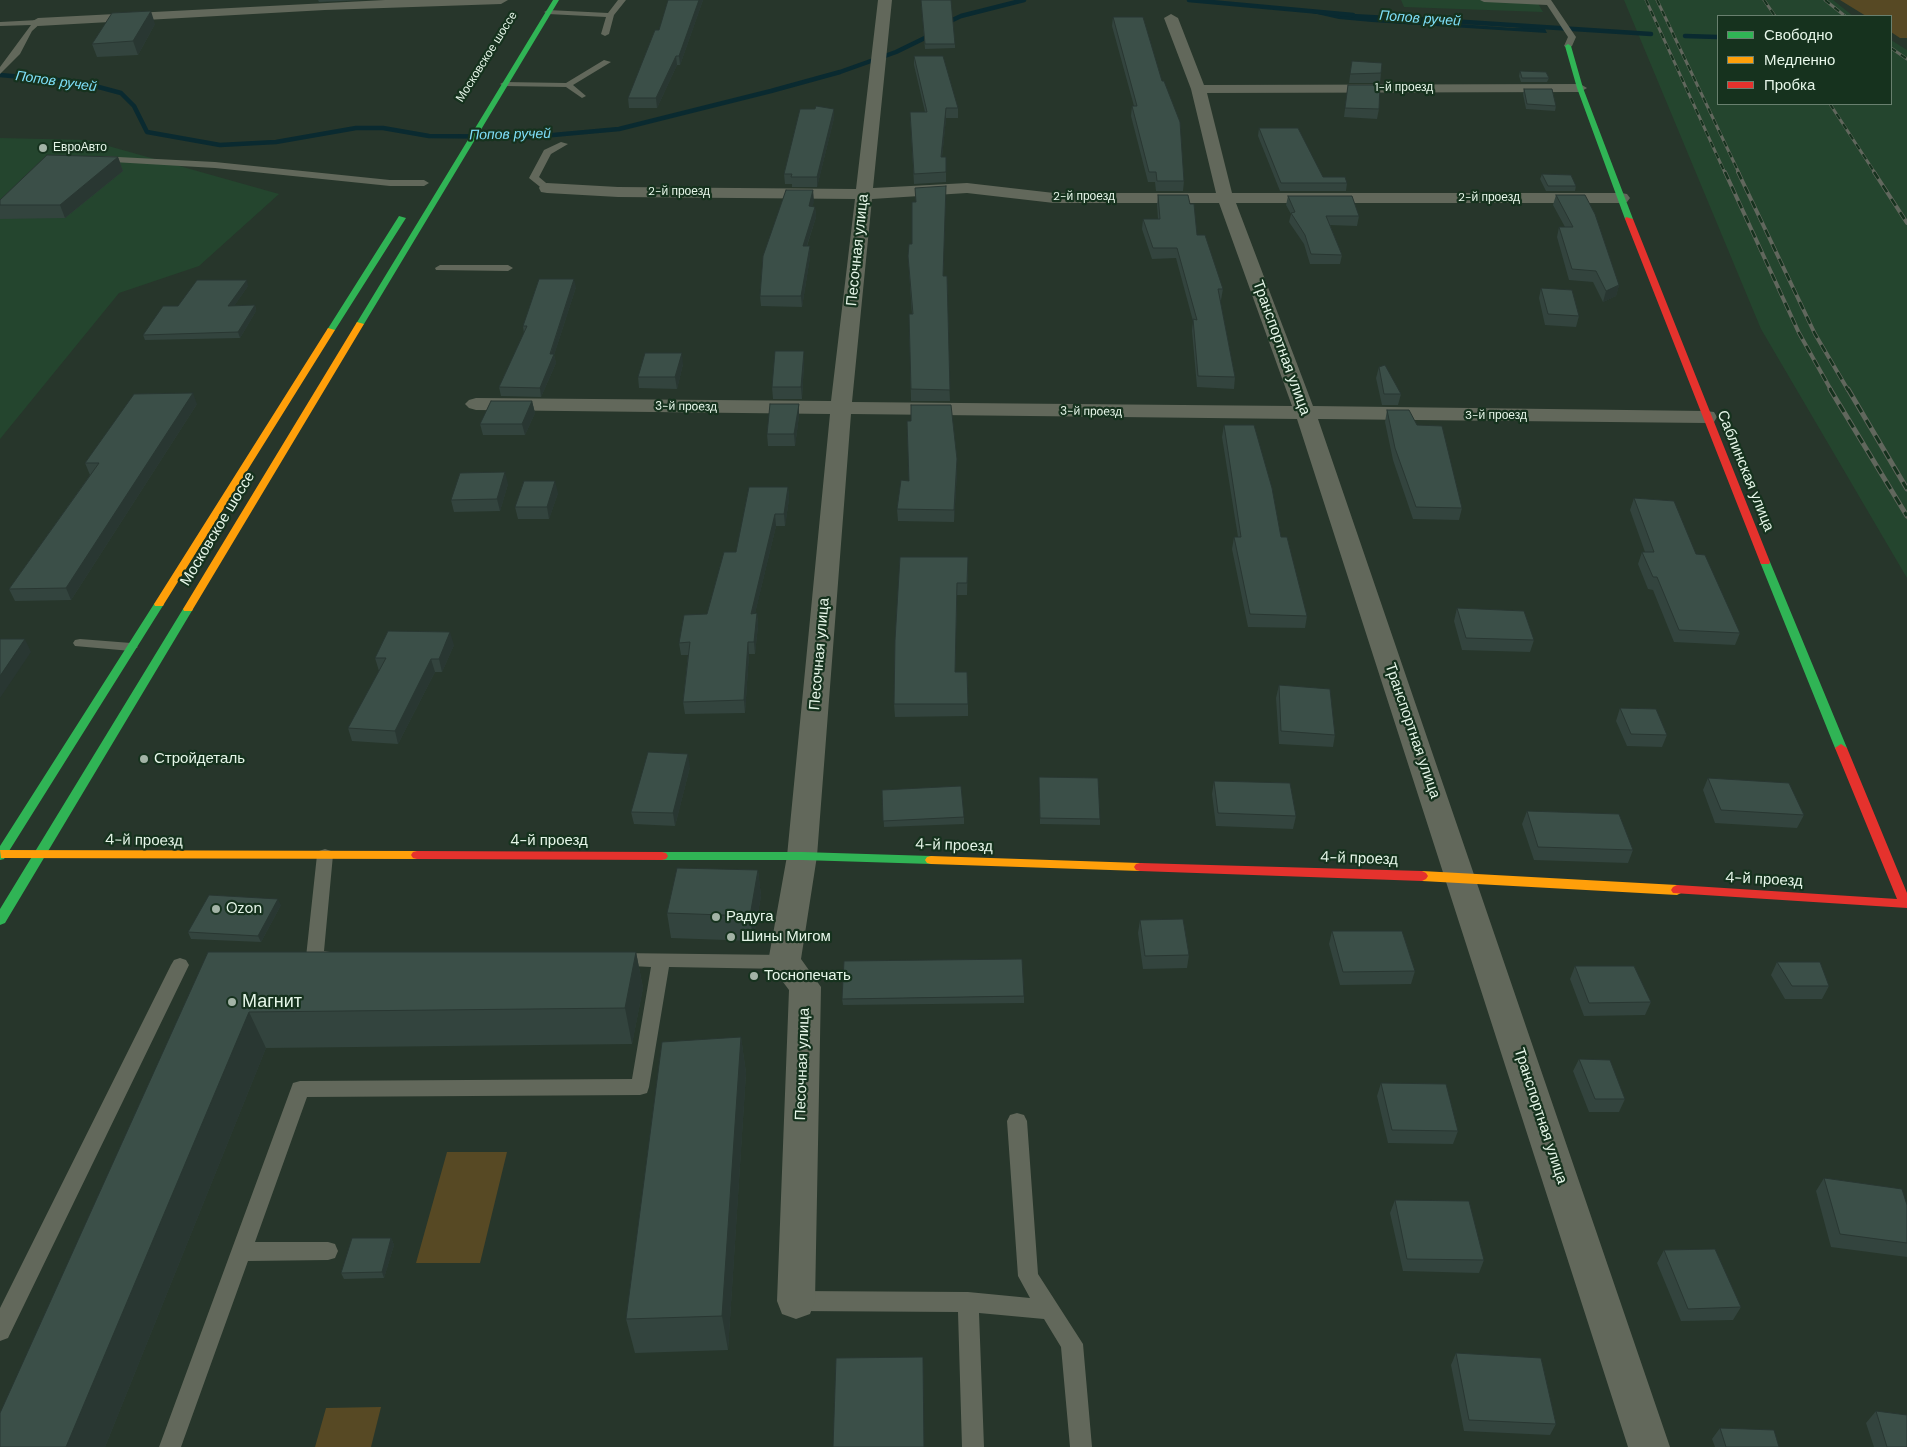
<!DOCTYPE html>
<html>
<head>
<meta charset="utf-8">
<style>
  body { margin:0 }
  #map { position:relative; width:1907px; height:1447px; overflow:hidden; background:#27362b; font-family:"DM Sans",sans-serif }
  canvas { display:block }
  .legend { position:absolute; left:1717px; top:15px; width:175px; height:90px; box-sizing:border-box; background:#16321e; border:1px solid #69806f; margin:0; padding:6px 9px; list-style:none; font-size:15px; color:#e6f6e9 }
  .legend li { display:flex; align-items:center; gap:10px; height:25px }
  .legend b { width:25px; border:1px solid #69806f }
</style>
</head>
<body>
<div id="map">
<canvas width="1907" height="1447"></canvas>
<ul class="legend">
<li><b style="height:6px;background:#30b455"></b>Свободно</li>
<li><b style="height:6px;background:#ff9f0a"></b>Медленно</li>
<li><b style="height:6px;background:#e5322d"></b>Пробка</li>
</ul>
</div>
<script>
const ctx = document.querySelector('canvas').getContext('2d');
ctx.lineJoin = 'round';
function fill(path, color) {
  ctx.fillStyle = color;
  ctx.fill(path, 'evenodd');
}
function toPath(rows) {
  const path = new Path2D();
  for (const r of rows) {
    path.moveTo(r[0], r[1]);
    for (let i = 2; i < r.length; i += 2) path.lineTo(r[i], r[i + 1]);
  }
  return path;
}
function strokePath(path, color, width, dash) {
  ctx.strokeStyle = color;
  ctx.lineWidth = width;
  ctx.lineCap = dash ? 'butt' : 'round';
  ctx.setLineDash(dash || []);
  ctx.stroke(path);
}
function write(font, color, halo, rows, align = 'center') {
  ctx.font = font + ' "DM Sans",sans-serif';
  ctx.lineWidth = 4.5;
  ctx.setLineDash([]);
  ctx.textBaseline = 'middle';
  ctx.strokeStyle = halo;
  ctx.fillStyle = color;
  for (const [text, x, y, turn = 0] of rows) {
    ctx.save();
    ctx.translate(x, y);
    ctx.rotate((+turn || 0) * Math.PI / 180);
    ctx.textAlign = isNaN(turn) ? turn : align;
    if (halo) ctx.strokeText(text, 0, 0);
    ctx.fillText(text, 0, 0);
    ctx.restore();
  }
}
const built = toPath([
  [1401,0,1536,0,1543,12,1404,7],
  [1624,0,1833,0,1853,16,1718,16,1718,104,1891,104,1891,40,1907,50,1907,578,1761,329],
  [0,138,87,140,279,194,199,266,119,293,0,439]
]);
const green = toPath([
  [1840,0,1907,0,1907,38,1900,38,1891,32,1891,16,1866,16],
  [447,1152,507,1152,480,1263,416,1263],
  [381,1407,371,1447,315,1447,326,1408]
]);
const water = toPath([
  [1308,12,1338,15,1356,14,1429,18,1432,22,1513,28,1544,27,1547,33,1372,22,1339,19]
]);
const stream = toPath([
  [1189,0,1353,15],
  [1419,19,1651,34],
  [942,25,961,16,1024,0],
  [1685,36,1718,37],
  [0,75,80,82,121,93,134,106,147,132,220,145,276,142,356,128,383,128,429,136,531,137,619,129,771,91,840,72,896,52,933,34]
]);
const lane = toPath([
  [618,0,626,0,614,15,609,34,605,36,601,34,606,17,548,14,544,12,548,10,608,13,618,0],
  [1480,0,1551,0,1576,37,1572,46,1568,48,1564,46,1568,37,1547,5,1484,2,1480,0],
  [38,20,42,22,32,31,20,54,0,74,0,67,31,25,0,26,0,22,38,20],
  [604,60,611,62,573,85,586,96,582,98,566,87,504,86,500,84,504,82,566,83,604,60],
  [561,142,568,144,551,154,539,177,552,188,544,190,529,178,544,150,561,142],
  [99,156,215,162,390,180,424,180,429,183,424,186,390,186,215,168,96,161,95,159,99,156],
  [440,265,508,265,513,268,508,271,436,270,435,268,440,265],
  [80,639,131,643,138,647,131,651,75,646,73,643,75,640,80,639],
  [325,849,331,851,333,855,324,951,336,953,339,958,336,963,330,965,309,962,306,957,317,855,319,851,325,849],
  [618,953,784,955,790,957,793,962,790,967,784,969,669,967,649,1087,647,1093,640,1095,307,1097,255,1242,328,1242,335,1244,338,1251,335,1258,328,1260,248,1261,181,1447,159,1447,293,1083,300,1081,632,1079,651,967,612,965,609,960,612,955,618,953],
  [180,958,186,960,189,965,8,1338,0,1341,0,1308,171,965,174,960,180,958],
  [1017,1113,1024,1115,1027,1121,1038,1274,1083,1344,1092,1447,1070,1447,1061,1347,1044,1319,979,1313,984,1447,962,1447,958,1312,796,1311,788,1308,785,1301,788,1294,796,1291,968,1292,1030,1298,1018,1276,1007,1121,1010,1115,1017,1113]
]);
const street = toPath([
  [385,0,508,0,501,4,325,10,38,26,31,22,38,18,385,0],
  [878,0,892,0,873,188,967,183,1054,193,1216,193,1191,89,1164,18,1171,14,1178,18,1204,85,1580,84,1587,88,1580,92,1207,93,1232,193,1621,193,1627,194,1630,198,1627,202,1621,203,1236,203,1313,406,1706,411,1714,412,1717,417,1714,422,1706,423,1318,419,1670,1447,1628,1447,1297,419,851,414,817,856,801,959,821,987,815,1301,810,1314,796,1319,782,1314,777,1301,789,990,768,962,787,856,830,414,476,410,469,408,465,404,469,400,476,398,831,401,855,199,618,197,547,193,541,192,539,188,541,184,547,183,618,187,856,189,878,0],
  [967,193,1054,203,1219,203,1292,406,852,402,872,199,967,193]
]);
const fast = toPath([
  [553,0,559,0,364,324,357,326,356,324,553,0],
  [1568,44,1571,46,1583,88,1633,219,1632,221,1625,219,1577,88,1565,46,1568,44],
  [399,216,406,218,335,330,328,332,327,330,399,216],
  [1765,559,1770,562,1847,748,1845,751,1837,751,1835,748,1760,562,1765,559],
  [159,601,164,604,4,859,0,860,0,846,154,604,159,601],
  [188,606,193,609,5,923,0,925,0,909,183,609,188,606],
  [662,852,802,852,931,856,935,857,937,860,935,863,931,864,802,860,662,860,658,859,656,856,658,853,662,852]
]);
const slow = toPath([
  [357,322,364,324,193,609,192,611,184,611,183,609,357,322],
  [328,328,335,330,164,604,163,606,155,606,154,604,328,328],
  [0,850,417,851,421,852,423,855,421,858,417,859,1,858,0,850],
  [931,856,1140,863,1144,864,1146,867,1144,870,1140,871,931,864,927,863,925,860,927,857,931,856],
  [1422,871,1677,885,1681,887,1683,890,1681,893,1677,895,1422,881,1418,879,1416,876,1418,873,1422,871]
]);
const jam = toPath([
  [1626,217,1633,219,1770,562,1769,564,1761,564,1760,562,1625,219,1626,217],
  [1841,744,1847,748,1907,893,1907,908,1673,893,1671,890,1673,887,1677,885,1897,899,1835,748,1841,744],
  [417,851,662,852,666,853,668,856,666,859,662,860,417,859,413,858,411,855,413,852,417,851],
  [1140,863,1422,871,1426,873,1428,876,1426,879,1422,881,1140,871,1136,870,1134,867,1136,864,1140,863]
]);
const railFar2 = toPath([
  [1646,0,1725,173],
  [1657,0,1739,173],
  [1764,0,1775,16],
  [1825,0,1845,16],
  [1891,48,1907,59],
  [1830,104,1875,173]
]);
const railFar1 = toPath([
  [1725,172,1799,333,1831,390],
  [1738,172,1815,334,1848,390],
  [1874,172,1907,223]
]);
const rail = toPath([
  [1830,389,1907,516],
  [1848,389,1907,489]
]);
const wall = toPath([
  [318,0,363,0,319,2],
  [668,0,703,0,680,65,677,65,657,108,629,108,628,98,659,30],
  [921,0,955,44,955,48,925,49],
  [1113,17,1184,181,1183,191,1156,191,1155,182,1148,182,1131,116,1132,106,1134,106,1112,26],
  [155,24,138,55,97,57,92,44],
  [914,56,958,108,958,118,946,118,942,157,946,172,946,182,914,184,910,112,925,112,914,65],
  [1352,61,1381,73,1380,83,1349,83],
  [1520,71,1549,78,1547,82,1521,82,1519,76],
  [1348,85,1379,109,1377,119,1344,117],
  [1524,89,1556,106,1555,111,1526,109,1523,94],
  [815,109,834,109,834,118,817,187,792,187,792,184,785,184,784,174],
  [1259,128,1323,177,1347,183,1346,191,1280,191,1258,136],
  [118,157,123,171,65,218,0,219,0,200],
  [1542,174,1576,186,1575,191,1546,191,1540,179],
  [1158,195,1197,235,1223,289,1221,300,1220,300,1235,377,1234,389,1197,387,1192,331,1193,321,1176,258,1152,259,1142,229,1143,219,1158,219,1157,205],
  [1556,195,1619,285,1616,296,1603,302,1593,282,1569,280,1557,237,1559,227,1565,227,1553,205],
  [1288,196,1359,216,1357,226,1330,225,1342,255,1340,264,1310,264,1304,244,1289,222,1291,214,1286,205],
  [814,201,812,207,815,207,816,217,807,246,810,246,810,257,802,307,761,306,760,296],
  [908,256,944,276,950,401,911,401,909,314,912,314],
  [248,286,234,306,255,305,256,311,240,338,145,340,143,335,178,306],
  [576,287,554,355,556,363,541,397,501,396,499,387,524,334,523,326],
  [1541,288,1579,316,1576,327,1545,325,1539,298],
  [804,351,804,362,802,399,773,399,772,387],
  [683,364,677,389,639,388,638,377],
  [1379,367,1401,394,1398,405,1382,405,1376,378],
  [532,401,535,413,525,435,483,435,480,424],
  [197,404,71,600,15,601,9,589,90,475,85,463],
  [799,404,799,416,795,446,768,446,767,434],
  [1387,410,1462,508,1459,520,1413,519,1393,460,1385,422],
  [1224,425,1281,537,1307,616,1305,628,1248,627,1232,549,1234,537,1238,537,1222,437],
  [957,471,954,522,898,521,897,509,909,481],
  [508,484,500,511,454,512,451,500],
  [788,487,789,499,785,526,776,526,755,613,757,613,758,626,755,654,749,654,745,713,685,714,683,702,688,655,681,655,679,643,707,614,736,552],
  [558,493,549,519,518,519,515,507],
  [1634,498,1696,554,1740,633,1735,645,1674,642,1653,590,1648,589,1638,564,1642,552,1645,552,1630,510],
  [968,557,967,595,957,595,955,672,968,704,968,716,895,717,894,704],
  [1457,608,1534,640,1530,652,1462,650,1454,621],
  [454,645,442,672,435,672,398,744,352,741,348,728,379,671,375,658],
  [1279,685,1335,735,1333,747,1279,744,1276,698],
  [1620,708,1667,735,1662,747,1627,746,1616,721],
  [690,767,675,826,634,824,631,812],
  [1039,777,1100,819,1100,825,1040,824],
  [1708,778,1804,815,1797,828,1715,823,1703,790],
  [1214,781,1296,816,1293,829,1216,826,1212,794],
  [882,790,964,817,964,824,884,827],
  [1527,811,1633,850,1628,863,1534,860,1522,824],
  [758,870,761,896,753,941,671,938,667,913],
  [281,905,261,942,191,939,188,932],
  [1140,920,1189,955,1187,968,1143,969,1138,933],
  [1332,931,1415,971,1411,984,1340,985,1329,944],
  [208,952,636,952,643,988,632,1044,266,1048,105,1447,0,1447],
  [1777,962,1829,986,1822,999,1785,999,1771,975],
  [1575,966,1651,1002,1645,1015,1584,1016,1570,979],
  [1024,996,1024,1003,843,1005,842,999],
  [741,1037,746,1073,728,1350,635,1353,626,1319],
  [1579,1059,1625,1099,1619,1112,1589,1112,1573,1071],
  [1381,1083,1458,1131,1453,1144,1388,1143,1377,1096],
  [1824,1178,1907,1205,1907,1257,1831,1247,1816,1191],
  [1395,1200,1484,1260,1479,1273,1403,1271,1390,1213],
  [391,1238,394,1245,384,1278,344,1279,341,1273],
  [1664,1250,1741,1307,1733,1320,1681,1321,1657,1263],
  [1456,1353,1556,1424,1550,1435,1464,1431,1451,1365],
  [1876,1411,1907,1447,1874,1447,1866,1423],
  [1720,1428,1779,1447,1715,1447,1712,1439]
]);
const shadedWall = toPath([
  [699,0,703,0,680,65,679,56],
  [151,11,155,24,138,55,133,41],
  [676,56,677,65,657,108,656,98],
  [946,108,946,118,941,167,941,157],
  [834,109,834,118,817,187,817,177],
  [118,157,123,171,65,218,60,205],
  [813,190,814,201,810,217,809,206],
  [815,207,816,217,803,257,803,246],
  [810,246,810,257,802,307,801,296],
  [574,279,576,287,554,355,556,363,541,397,540,388],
  [247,280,248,286,230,312,228,306],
  [1619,285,1616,296,1603,302,1606,291],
  [255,305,256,311,240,338,238,332],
  [804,351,804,362,802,399,801,387],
  [682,353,683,364,677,389,675,377],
  [193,393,197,404,71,600,66,588],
  [532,401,535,413,525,435,522,424],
  [799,404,799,416,795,446,794,434],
  [957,459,957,471,954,522,954,510],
  [505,472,508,484,500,511,497,499],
  [555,481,558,493,549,519,547,507],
  [788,487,789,499,785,526,784,514],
  [775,514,776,526,752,626,751,614],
  [757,613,758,626,755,654,754,642],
  [450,632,454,645,442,672,439,659],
  [25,639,31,652,0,698,0,676],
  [748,642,749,654,745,713,744,700],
  [431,659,435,672,398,744,395,731],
  [688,754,690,767,675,826,673,813],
  [758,870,761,896,753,941,750,916],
  [278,899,281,905,261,942,258,936],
  [636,952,643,988,632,1044,625,1008],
  [249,1012,266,1048,105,1447,66,1447],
  [741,1037,746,1073,728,1350,722,1316],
  [391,1238,394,1245,384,1278,382,1272],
  [923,1357,924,1390,924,1447]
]);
const building = toPath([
  [668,0,699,0,679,56,676,56,656,98,628,98,655,30,659,30,668,0],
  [921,0,951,0,955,44,925,44,921,0],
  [151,11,133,41,92,44,112,13,151,11],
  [1113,17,1143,17,1162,81,1164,81,1180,122,1184,181,1157,181,1156,172,1149,172,1132,106,1137,106,1113,17],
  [914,56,943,56,958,108,946,108,941,157,946,157,946,172,914,174,910,112,927,112,914,56],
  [1352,61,1382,63,1381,73,1350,74,1352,61],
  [1520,71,1546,72,1549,78,1522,78,1520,71],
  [1348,85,1380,85,1379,109,1345,108,1348,85],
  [1524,89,1552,89,1556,106,1527,104,1524,89],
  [816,106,834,109,817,177,791,177,792,174,784,174,800,109,815,109,816,106],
  [1259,128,1298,128,1323,177,1345,177,1347,183,1281,183,1259,128],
  [47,155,118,157,60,205,0,205,0,200,47,155],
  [1542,174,1571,175,1576,186,1548,186,1542,174],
  [946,186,943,276,947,276,950,390,911,389,909,314,913,314,908,256,909,244,912,244,912,202,916,202,915,188,946,186],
  [786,190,813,190,809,206,815,207,803,246,810,246,801,296,760,296,763,256,786,190],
  [1158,195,1188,195,1190,204,1194,204,1197,235,1205,235,1223,289,1218,289,1235,377,1198,376,1193,319,1197,320,1177,248,1153,248,1143,219,1160,219,1158,195],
  [1556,195,1585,195,1595,214,1619,285,1606,291,1596,271,1572,269,1559,227,1573,227,1556,195],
  [1288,196,1352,196,1359,216,1326,216,1342,255,1311,254,1305,235,1291,213,1295,212,1288,196],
  [539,279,574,279,550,354,554,354,540,388,499,387,527,326,523,326,539,279],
  [197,280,247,280,228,306,255,305,238,332,143,335,163,306,178,306,197,280],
  [1541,288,1572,290,1579,316,1548,314,1541,288],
  [775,351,804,351,801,387,772,387,775,351],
  [645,353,682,353,675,377,638,377,645,353],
  [1385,365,1401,394,1384,394,1379,367,1385,365],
  [193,393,66,588,9,589,99,463,85,463,134,394,193,393],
  [491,401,532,401,522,424,480,424,491,401],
  [770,404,799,404,794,434,767,434,770,404],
  [911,405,951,405,957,459,954,510,897,509,901,480,909,481,907,421,911,421,911,405],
  [1387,410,1409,410,1417,425,1442,426,1462,508,1416,507,1395,448,1387,410],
  [1224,425,1254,425,1272,488,1281,537,1287,537,1307,616,1250,614,1234,537,1241,537,1224,425],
  [505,472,497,499,451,500,460,473,505,472],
  [524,481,555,481,547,507,515,507,524,481],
  [749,487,788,487,784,514,775,514,751,614,757,613,754,642,748,642,744,700,683,702,690,642,679,643,684,615,707,614,724,552,736,552,749,487],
  [1634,498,1674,501,1696,554,1705,555,1740,633,1679,630,1657,577,1653,577,1642,552,1654,552,1634,498],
  [900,557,968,557,967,583,957,583,955,672,967,672,968,704,894,704,895,640,900,557],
  [1457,608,1524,611,1534,640,1466,638,1457,608],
  [388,631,450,632,439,659,431,659,395,731,348,728,386,658,375,658,388,631],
  [0,639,25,639,0,676,0,639],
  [1279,685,1330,689,1335,735,1281,731,1279,685],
  [1620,708,1656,709,1667,735,1631,734,1620,708],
  [648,752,688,754,673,813,631,812,648,752],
  [1039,777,1098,778,1100,819,1040,818,1039,777],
  [1708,778,1789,783,1804,815,1721,810,1708,778],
  [1214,781,1290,783,1296,816,1218,813,1214,781],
  [961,786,964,817,883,821,882,790,961,786],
  [1527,811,1619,814,1633,850,1538,847,1527,811],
  [677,868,758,870,750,916,667,913,677,868],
  [209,895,278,899,258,936,188,932,209,895],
  [1183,919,1189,955,1145,956,1140,920,1183,919],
  [1332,931,1402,931,1415,971,1343,972,1332,931],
  [208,952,636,952,625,1008,249,1012,66,1447,0,1447,0,1413,208,952],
  [1022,959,1024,996,842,999,844,961,1022,959],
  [1777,962,1820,962,1829,986,1792,986,1777,962],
  [1575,966,1634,966,1651,1002,1589,1003,1575,966],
  [741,1037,722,1316,626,1319,662,1042,741,1037],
  [1579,1059,1610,1060,1625,1099,1595,1099,1579,1059],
  [1381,1083,1446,1084,1458,1131,1392,1130,1381,1083],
  [1824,1178,1902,1189,1907,1205,1907,1243,1840,1234,1824,1178],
  [1395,1200,1469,1201,1484,1260,1407,1259,1395,1200],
  [352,1238,391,1238,382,1272,341,1273,352,1238],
  [1715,1249,1741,1307,1688,1309,1664,1250,1715,1249],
  [1456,1353,1541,1358,1556,1424,1469,1420,1456,1353],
  [923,1357,924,1447,833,1447,836,1358,923,1357],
  [1876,1411,1907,1415,1907,1447,1887,1447,1876,1411],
  [1720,1428,1774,1430,1779,1447,1726,1447,1720,1428]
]);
const markers = [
  [43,148,5,"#a3b3a6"],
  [144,759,5,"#a3b3a6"],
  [216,909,5,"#a3b3a6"],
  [716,917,5,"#a3b3a6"],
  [731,937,5,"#a3b3a6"],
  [754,976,5,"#a3b3a6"],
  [232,1002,5,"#a3b3a6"]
];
const farStreetnames = [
  ["Московское шоссе",487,57,-58],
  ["1-й проезд",1404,88],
  ["2-й проезд",679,192],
  ["2-й проезд",1084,197],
  ["2-й проезд",1489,198],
  ["3-й проезд",686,407,1],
  ["3-й проезд",1091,412,1],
  ["3-й проезд",1496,416]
];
const farPoinames = [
  ["ЕвроАвто",53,148]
];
const farWaternames = [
  ["Попов ручей",1420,19,4],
  ["Попов ручей",56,82,8],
  ["Попов ручей",510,135,-1]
];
const streetNames = [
  ["Песочная улица",858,250,-84],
  ["Транспортная улица",1281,348,70],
  ["Саблинская улица",1745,471,68],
  ["Московское шоссе",218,529,-59],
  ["Песочная улица",820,654,-85],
  ["Транспортная улица",1412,731,71],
  ["4-й проезд",144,841,1],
  ["4-й проезд",549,841],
  ["4-й проезд",954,846,2],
  ["4-й проезд",1359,859,2],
  ["4-й проезд",1764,880,3],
  ["Песочная улица",803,1064,-88],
  ["Транспортная улица",1540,1116,72]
];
const poiNames = [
  ["Стройдеталь",154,759],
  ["Ozon",226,909],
  ["Радуга",726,917],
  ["Шины Мигом",741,937],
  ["Тоснопечать",764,976]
];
const nearPoinames = [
  ["Магнит",242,1002]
];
fill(built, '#24452e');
fill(green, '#574924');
fill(water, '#0a2a30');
strokePath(stream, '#0a2a30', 4.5);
fill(lane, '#62685b');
fill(street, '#62685b');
fill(fast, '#30b455');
fill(slow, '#ff9f0a');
fill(jam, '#e5322d');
strokePath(railFar2, '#61675d', 3);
strokePath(railFar1, '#61675d', 4);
strokePath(rail, '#61675d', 5);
strokePath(railFar2, '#16321e', 2, [6]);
strokePath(railFar1, '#16321e', 2.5, [8]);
strokePath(rail, '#16321e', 3, [9]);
fill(wall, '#33443e');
fill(shadedWall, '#293732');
fill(building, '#3b4f48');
strokePath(building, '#293732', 1);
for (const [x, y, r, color] of markers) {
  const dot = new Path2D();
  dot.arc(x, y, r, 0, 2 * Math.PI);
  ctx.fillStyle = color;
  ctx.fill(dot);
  strokePath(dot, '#16321e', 2);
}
write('12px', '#e6f6e9', '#16321e', farStreetnames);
write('12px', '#e6f6e9', '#16321e', farPoinames, 'left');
write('italic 14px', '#7edff9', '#16321e', farWaternames);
write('15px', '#e6f6e9', '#16321e', streetNames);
write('15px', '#e6f6e9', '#16321e', poiNames, 'left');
write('18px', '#e6f6e9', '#16321e', nearPoinames, 'left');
</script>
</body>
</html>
